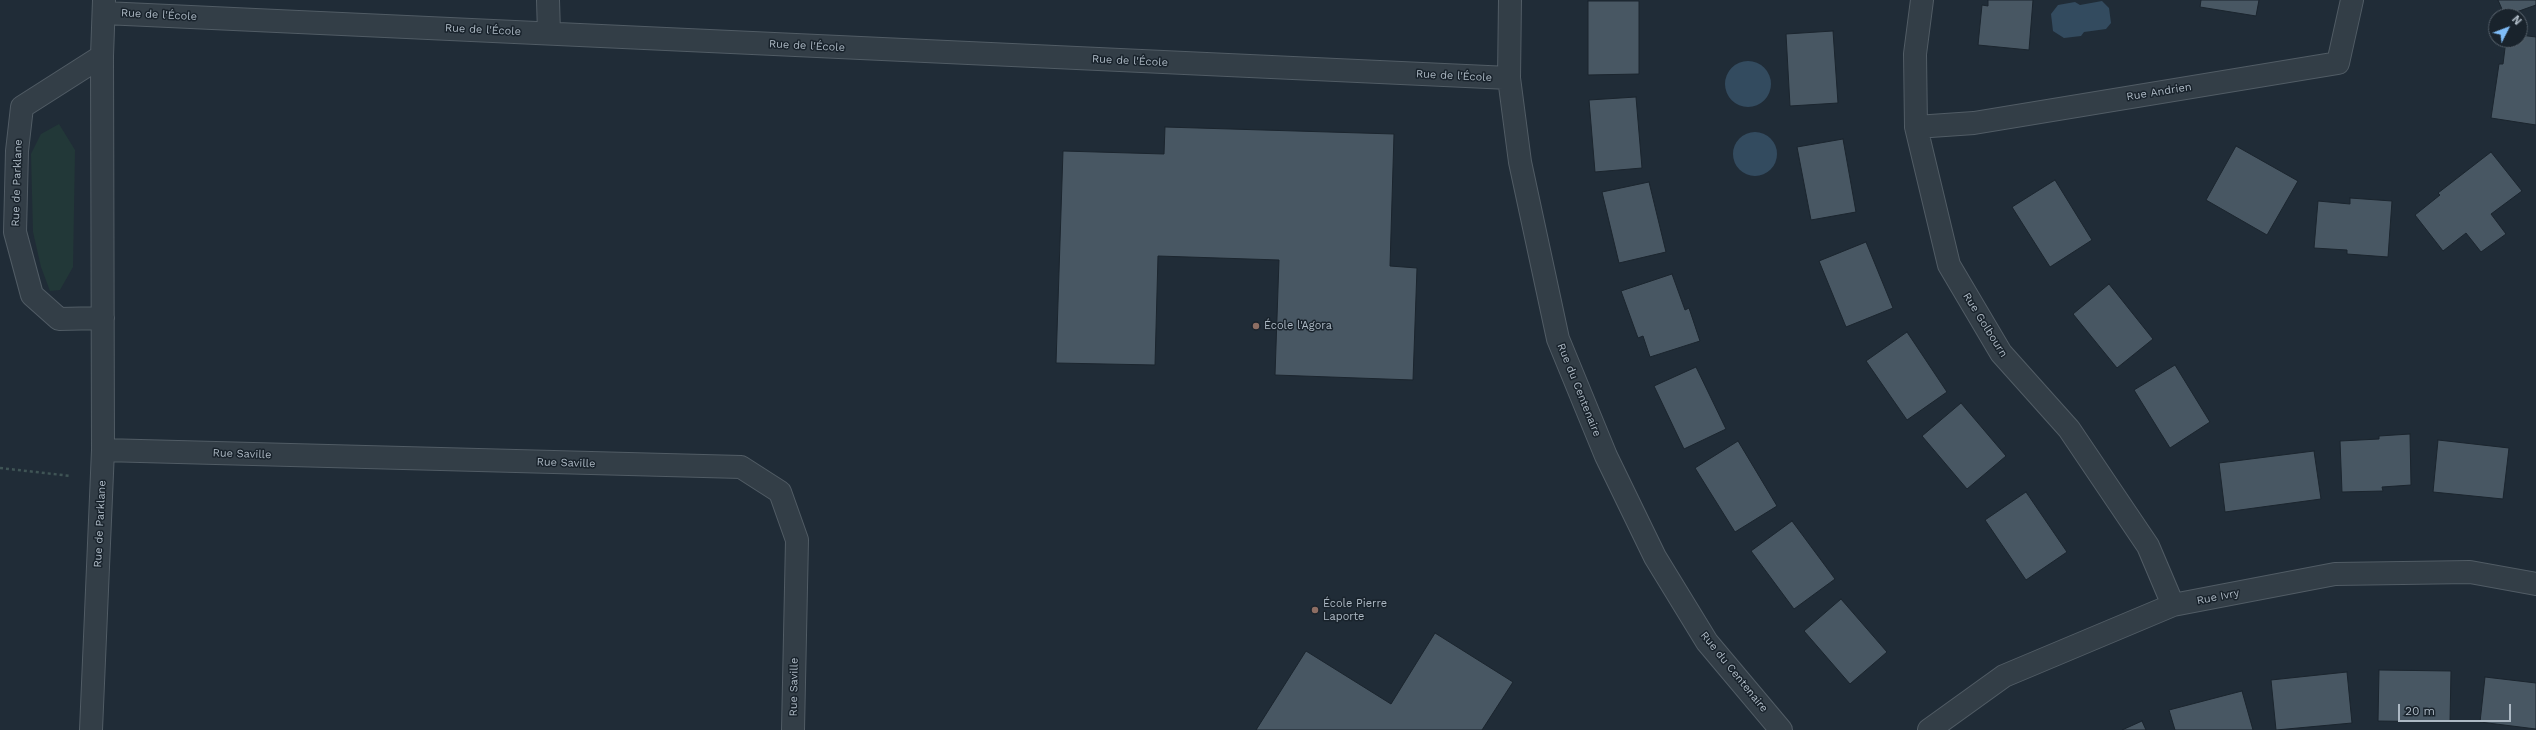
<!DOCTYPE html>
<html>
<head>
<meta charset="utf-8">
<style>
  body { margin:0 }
  #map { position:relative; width:2536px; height:730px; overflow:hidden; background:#202c37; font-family:"Work Sans",sans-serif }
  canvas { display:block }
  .north { position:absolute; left:2488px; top:8px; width:40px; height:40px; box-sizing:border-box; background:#19232c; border:1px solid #545f69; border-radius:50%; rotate:48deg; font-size:11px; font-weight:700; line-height:16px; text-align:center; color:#adb9c4 }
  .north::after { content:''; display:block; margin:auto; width:14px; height:18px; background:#7fbcf7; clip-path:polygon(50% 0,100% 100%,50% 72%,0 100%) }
  .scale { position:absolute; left:2398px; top:704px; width:113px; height:18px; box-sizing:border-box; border:2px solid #adb9c4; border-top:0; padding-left:5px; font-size:12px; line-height:14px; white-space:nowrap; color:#adb9c4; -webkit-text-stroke:3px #19232c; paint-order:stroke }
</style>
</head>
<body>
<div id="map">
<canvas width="2536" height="730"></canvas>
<div class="north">N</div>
<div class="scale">20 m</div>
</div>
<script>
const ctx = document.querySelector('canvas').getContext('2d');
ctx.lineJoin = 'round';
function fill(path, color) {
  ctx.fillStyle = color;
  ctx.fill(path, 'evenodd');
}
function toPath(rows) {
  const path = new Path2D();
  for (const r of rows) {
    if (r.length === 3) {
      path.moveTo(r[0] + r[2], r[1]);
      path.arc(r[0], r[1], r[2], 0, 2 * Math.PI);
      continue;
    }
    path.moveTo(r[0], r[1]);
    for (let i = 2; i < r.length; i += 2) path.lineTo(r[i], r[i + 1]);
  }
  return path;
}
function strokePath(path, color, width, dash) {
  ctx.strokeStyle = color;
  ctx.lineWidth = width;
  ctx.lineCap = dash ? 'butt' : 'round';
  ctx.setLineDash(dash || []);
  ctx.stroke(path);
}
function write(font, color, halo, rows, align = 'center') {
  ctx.font = font + ' "Work Sans",sans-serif';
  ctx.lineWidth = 3;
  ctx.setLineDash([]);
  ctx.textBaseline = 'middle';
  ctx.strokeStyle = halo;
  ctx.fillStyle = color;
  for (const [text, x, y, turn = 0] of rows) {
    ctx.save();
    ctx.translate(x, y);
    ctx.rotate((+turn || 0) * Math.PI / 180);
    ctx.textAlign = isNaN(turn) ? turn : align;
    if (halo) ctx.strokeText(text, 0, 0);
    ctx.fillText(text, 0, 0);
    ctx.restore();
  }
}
const green = toPath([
  [59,124,75,150,73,267,60,290,50,291,41,267,33,232,31,154,41,134]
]);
const water = toPath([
  [2102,1,2109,8,2111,23,2106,29,2084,32,2081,36,2064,38,2053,31,2051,14,2058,5,2075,2,2080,5],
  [1748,84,23],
  [1755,154,22]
]);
const building = toPath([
  [1988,0,2033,0,2029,50,1978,45,1982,5,1988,6,1988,0],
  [2201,0,2259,0,2256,16,2200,7,2201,0],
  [2498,0,2536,0,2536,5,2505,16,2498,0],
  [1588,1,1639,1,1639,74,1588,75,1588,1],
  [1833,31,1838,103,1790,106,1786,34,1833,31],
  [2520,35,2536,37,2536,125,2491,118,2499,64,2503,64,2506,40,2520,40,2520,35],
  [1636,97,1642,168,1595,172,1589,100,1636,97],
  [1165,127,1394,134,1390,266,1417,268,1413,380,1275,375,1279,260,1158,256,1155,365,1056,363,1063,151,1164,154,1165,127],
  [1843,139,1856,212,1811,220,1797,147,1843,139],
  [2236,146,2298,181,2267,235,2206,200,2236,146],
  [2491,152,2522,191,2491,214,2506,234,2481,252,2466,233,2443,251,2415,215,2440,195,2438,193,2491,152],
  [2055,180,2092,240,2050,267,2012,207,2055,180],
  [1649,182,1666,252,1619,263,1602,192,1649,182],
  [2350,198,2392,201,2388,257,2347,254,2347,250,2314,248,2318,201,2350,204,2350,198],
  [1866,242,1893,308,1846,327,1819,261,1866,242],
  [1672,274,1685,310,1689,308,1700,341,1650,357,1643,336,1638,338,1621,291,1672,274],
  [2109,284,2153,339,2117,368,2073,314,2109,284],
  [1907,332,1947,392,1907,420,1866,361,1907,332],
  [2175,365,2210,422,2170,448,2134,390,2175,365],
  [1696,367,1726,429,1684,449,1654,386,1696,367],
  [1961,403,2006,456,1967,489,1922,436,1961,403],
  [2410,434,2411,485,2382,487,2383,491,2342,492,2340,441,2379,439,2379,436,2410,434],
  [2438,440,2509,448,2503,499,2433,492,2438,440],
  [1738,441,1777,506,1735,532,1695,468,1738,441],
  [2314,451,2321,499,2225,512,2219,463,2314,451],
  [2026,492,2067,552,2026,580,1985,520,2026,492],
  [1792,521,1835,579,1794,609,1751,551,1792,521],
  [1841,599,1887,652,1850,684,1804,631,1841,599],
  [1435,633,1513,682,1482,730,1256,730,1306,651,1391,704,1435,633],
  [2379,670,2451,671,2450,722,2378,721,2379,670],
  [2347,672,2352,723,2276,730,2271,680,2347,672],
  [2485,677,2536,683,2536,729,2480,722,2485,677],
  [2242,691,2253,730,2175,730,2169,710,2242,691],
  [2142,721,2146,730,2122,730,2142,721]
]);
const path = toPath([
  [0,468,71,476]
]);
const street = toPath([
  [548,0,549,33],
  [1510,0,1509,78,1520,162,1558,339,1606,456,1655,557,1707,642,1781,730],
  [1922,0,1915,54,1916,127,1949,265,2001,353,2069,429,2148,546,2173,605],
  [104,13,1509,78],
  [102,56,22,107,17,151,15,232,32,295,59,319,103,318],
  [1916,127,1974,123,2338,63,2352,0],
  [103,450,741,467,780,492,797,540,793,730],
  [91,730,103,450,102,56,104,0],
  [1929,730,2004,676,2173,605,2335,574,2470,572,2536,584]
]);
const markers = [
  [1256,326,4,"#8d6e63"],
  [1315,610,4,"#8d6e63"]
];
const streetNames = [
  ["Rue de l'École",159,15,3],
  ["Rue de l'École",483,30,3],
  ["Rue de l'École",807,46,3],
  ["Rue de l'École",1130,61,3],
  ["Rue de l'École",1454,76,3],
  ["Rue Andrien",2159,92,-9],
  ["Rue de Parklane",17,183,-88],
  ["Rue Golbourn",1985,325,58],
  ["Rue du Centenaire",1579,390,68],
  ["Rue Saville",242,454,2],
  ["Rue Saville",566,463,2],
  ["Rue de Parklane",100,524,-87],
  ["Rue Ivry",2218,597,-11],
  ["Rue du Centenaire",1734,672,51],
  ["Rue Saville",794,687,-89]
];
const poiNames = [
  ["École l'Agora",1264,326],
  ["École Pierre",1323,604],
  ["Laporte",1323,617]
];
fill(green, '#223838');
fill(water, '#334b5f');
fill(building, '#485763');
strokePath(building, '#1b252e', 1);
strokePath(street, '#515c65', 24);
strokePath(path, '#3f5455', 2.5, [3, 3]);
strokePath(street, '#333e47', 22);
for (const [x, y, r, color] of markers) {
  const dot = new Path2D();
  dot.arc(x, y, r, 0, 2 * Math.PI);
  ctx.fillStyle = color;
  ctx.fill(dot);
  strokePath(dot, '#19232c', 1.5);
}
write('11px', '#adb9c4', '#19232c', streetNames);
write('11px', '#adb9c4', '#19232c', poiNames, 'left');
</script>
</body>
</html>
